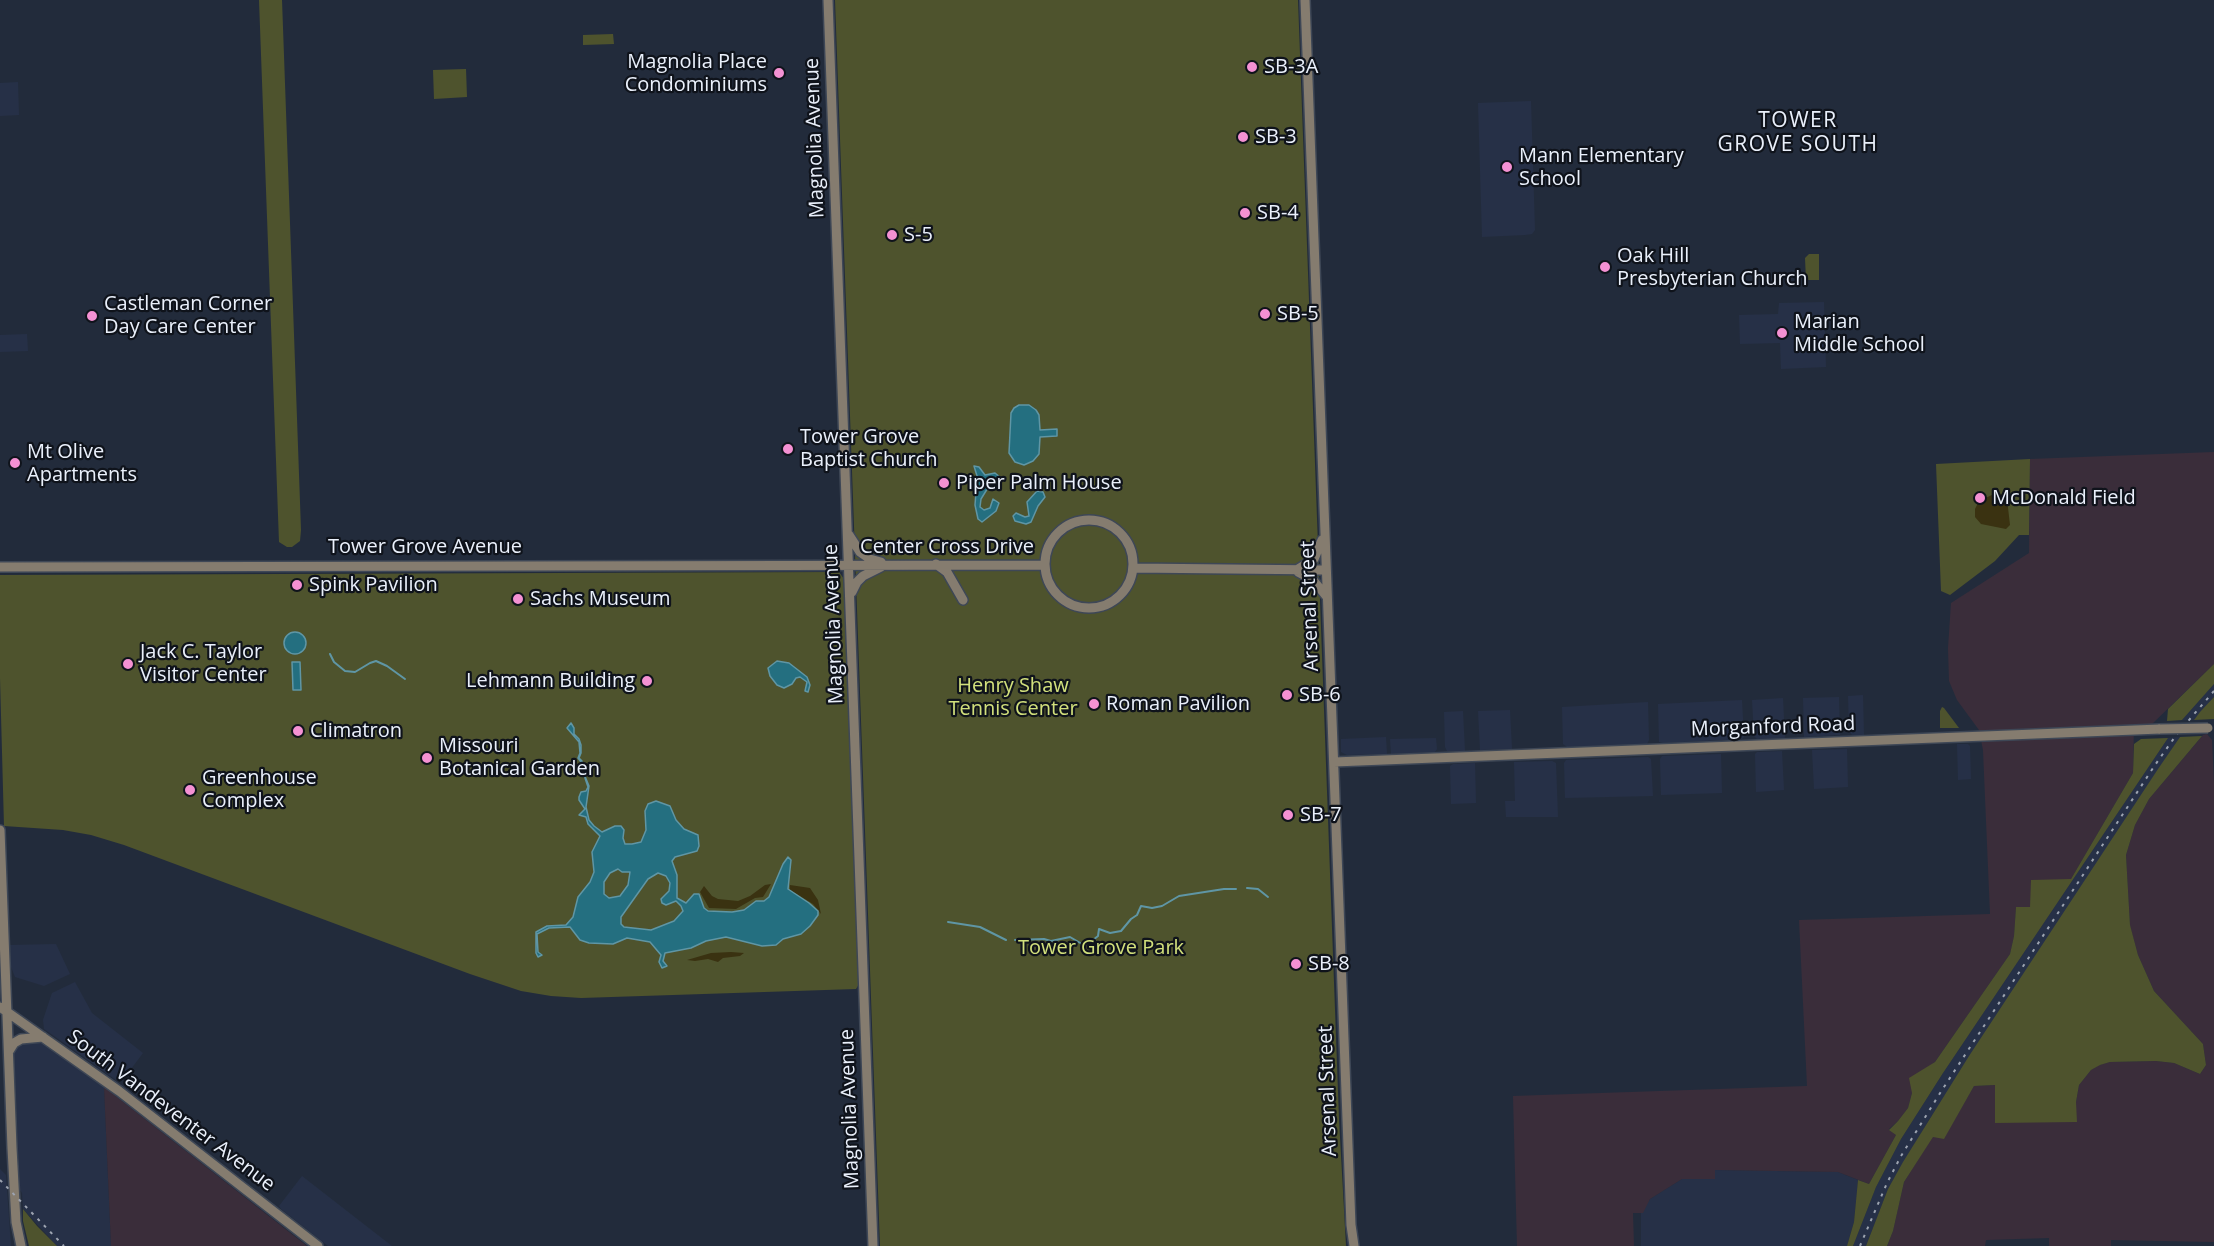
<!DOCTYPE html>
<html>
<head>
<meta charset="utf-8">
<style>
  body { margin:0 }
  canvas { display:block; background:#222b3b }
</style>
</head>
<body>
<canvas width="2214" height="1246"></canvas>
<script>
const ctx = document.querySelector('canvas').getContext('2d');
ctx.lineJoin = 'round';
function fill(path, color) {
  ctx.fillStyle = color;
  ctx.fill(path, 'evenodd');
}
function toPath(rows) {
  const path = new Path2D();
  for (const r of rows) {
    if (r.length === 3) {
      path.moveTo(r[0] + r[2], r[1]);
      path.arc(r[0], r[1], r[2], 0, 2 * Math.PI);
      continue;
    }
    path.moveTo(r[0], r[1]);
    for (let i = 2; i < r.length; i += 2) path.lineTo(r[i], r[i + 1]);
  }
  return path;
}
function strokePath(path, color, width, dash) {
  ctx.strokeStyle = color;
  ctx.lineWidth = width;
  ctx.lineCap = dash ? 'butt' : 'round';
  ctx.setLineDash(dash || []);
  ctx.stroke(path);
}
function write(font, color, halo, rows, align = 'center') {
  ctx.font = font + ' "Open Sans",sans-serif';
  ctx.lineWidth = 4.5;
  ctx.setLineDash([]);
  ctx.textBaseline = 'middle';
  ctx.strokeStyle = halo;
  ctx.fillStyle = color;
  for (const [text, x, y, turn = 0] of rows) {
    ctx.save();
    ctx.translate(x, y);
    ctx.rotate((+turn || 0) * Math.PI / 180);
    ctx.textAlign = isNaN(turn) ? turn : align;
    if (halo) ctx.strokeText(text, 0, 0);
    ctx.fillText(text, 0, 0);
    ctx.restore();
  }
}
const built = toPath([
  [18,82,19,115,0,116,0,83],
  [1531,101,1535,230,1532,234,1525,235,1482,237,1478,103],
  [1824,302,1826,367,1781,369,1780,343,1740,344,1739,315,1778,314,1779,303],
  [27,334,28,351,0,352,0,335],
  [2214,684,2214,697,2194,720,2182,720],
  [1863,695,1864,735,1852,735,1849,731,1848,696],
  [1839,697,1840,735,1804,737,1803,698],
  [1783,698,1785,738,1757,739,1754,736,1752,700],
  [1742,700,1744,737,1742,739,1663,743,1659,742,1658,704],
  [1648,702,1649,740,1647,744,1567,747,1563,744,1562,707],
  [1510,710,1512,749,1480,750,1478,711],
  [1463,711,1465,751,1447,751,1445,747,1444,712],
  [1386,737,1387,754,1347,755,1341,752,1341,739],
  [2180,737,1929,1120,1888,1189,1866,1246,1853,1246,1876,1187,1901,1139,1943,1073,2168,738],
  [1436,738,1437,749,1435,752,1391,754,1390,739],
  [1957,744,1968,744,1970,746,1971,779,1958,780],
  [1847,749,1848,787,1814,789,1812,750],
  [1782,751,1784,790,1756,792,1755,754,1757,752],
  [1721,754,1722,793,1661,795,1660,759,1662,756],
  [1648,757,1651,759,1653,796,1565,798,1564,763,1566,760],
  [1552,761,1556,763,1558,817,1506,817,1505,801,1515,801,1514,762],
  [1475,763,1476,803,1451,804,1450,766,1453,764],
  [56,944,70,974,44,986,15,977,11,967,10,945],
  [75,982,92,1013,143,1053,122,1081,116,1080,44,1029,43,1020,52,993],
  [34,1041,42,1044,104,1087,111,1246,57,1246,23,1209,22,1193,20,1190,14,1050,19,1043],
  [0,1169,6,1175,11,1246,0,1246],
  [1715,1170,1838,1172,1858,1180,1854,1222,1847,1246,1641,1246,1641,1213,1650,1199,1682,1179,1714,1179],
  [302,1176,392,1246,328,1246,281,1209,279,1206]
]);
const industrial = toPath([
  [2214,452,2214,664,2152,724,2134,724,2133,773,2071,879,2030,907,2016,908,2014,936,2010,954,1935,1062,1925,1069,1912,1093,1908,1108,1898,1121,1889,1129,1896,1135,1869,1184,1838,1172,1715,1170,1715,1179,1682,1179,1650,1199,1643,1213,1633,1213,1634,1246,1517,1246,1513,1096,1807,1086,1799,920,1990,914,1983,750,1979,730,1957,700,1949,681,1948,648,1951,603,2029,553,2030,459],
  [2207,734,2212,740,2214,783,2214,1242,2111,1240,2111,1246,2049,1246,2049,1238,1986,1240,1985,1246,1887,1246,1893,1231,1904,1182,1933,1136,1944,1138,1974,1086,1995,1085,2076,1122,2076,1102,2079,1085,2091,1070,2099,1065,2110,1062,2156,1061,2174,1063,2200,1074,2206,1065,2203,1044,2154,991,2138,955,2130,926,2126,855,2135,825,2149,799,2203,735],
  [104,1087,307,1246,111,1246]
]);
const green = toPath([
  [259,0,282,0,301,530,300,541,292,547,287,547,279,542],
  [835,0,1298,0,1339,1119,1346,1246,880,1246],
  [613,34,614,44,583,45,583,35],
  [466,69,467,97,434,99,433,70],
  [1809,254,1819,254,1819,280,1806,280,1805,258],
  [2030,459,2029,535,2019,535,1995,561,1950,595,1941,591,1936,464],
  [839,572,844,579,859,984,856,989,581,998,551,996,521,991,470,974,124,845,91,835,63,830,4,826,0,678,0,575],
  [2214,664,2214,684,2182,720,2167,721,2168,709],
  [2214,697,2214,719,2194,720,2200,712],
  [1942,707,1944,708,1959,728,1940,728,1940,711],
  [2202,736,2149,799,2135,825,2126,855,2130,925,2138,955,2154,991,2203,1044,2206,1065,2200,1074,2174,1063,2156,1061,2110,1062,2100,1065,2091,1070,2079,1085,2076,1102,2077,1122,1995,1123,1995,1085,1974,1086,1944,1139,1933,1137,1904,1182,1893,1231,1887,1246,1866,1246,1888,1189,1903,1162,1969,1056,2158,769,2180,737],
  [2168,738,1943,1073,1901,1139,1876,1187,1853,1246,1847,1246,1854,1222,1858,1180,1869,1184,1896,1135,1889,1130,1898,1121,1908,1108,1912,1093,1909,1078,1935,1062,2010,954,2014,936,2016,907,2030,907,2031,880,2071,879,2133,773,2134,744,2141,739],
  [23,1209,37,1226,57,1246,29,1246,23,1221]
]);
const sand = toPath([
  [1994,494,2002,494,2007,499,2010,525,2006,529,1981,524,1975,517,1975,509,1979,501],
  [771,884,763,897,755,898,736,909,709,908,700,892,704,886,712,896,718,899,738,901,750,896,765,885],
  [790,885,810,888,818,900,821,914,813,904,790,890],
  [711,953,731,952,744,953,740,956,723,958,718,962,708,959,695,961,687,960]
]);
const water = toPath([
  [1019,405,1029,405,1036,410,1039,415,1040,430,1057,429,1057,436,1040,437,1039,454,1033,461,1024,465,1015,462,1009,453,1011,413,1014,408,1019,405],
  [974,466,979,467,985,475,995,473,1001,478,989,486,981,499,980,507,984,510,990,508,993,499,999,503,996,511,982,522,978,519,975,505,976,492,972,486,977,476,974,466],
  [1037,491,1043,492,1045,497,1038,506,1031,522,1026,524,1015,521,1013,516,1016,513,1025,517,1029,516,1027,502,1037,491],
  [295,643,11],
  [777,661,789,663,807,677,810,685,808,692,805,691,807,682,800,677,796,678,792,684,784,688,777,685,770,676,768,668,777,661],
  [292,662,300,662,301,690,293,690,292,662],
  [571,723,574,728,574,734,579,739,581,745,581,753,579,758,582,761,582,769,589,786,586,807,589,820,594,826,602,832,615,826,621,826,624,830,623,838,625,844,632,844,641,842,646,830,645,811,648,804,656,801,670,806,676,820,684,829,698,835,699,846,697,851,675,857,672,861,677,875,677,898,686,903,694,894,699,894,704,908,708,911,732,912,744,910,756,901,764,901,769,897,783,864,788,857,791,860,788,889,809,903,818,911,818,915,810,926,801,934,783,939,776,945,762,946,726,937,706,941,691,948,665,953,663,961,667,966,662,968,659,962,661,955,650,942,627,938,613,944,589,943,580,940,570,927,549,928,537,934,538,952,542,955,538,957,536,953,536,932,547,926,566,925,573,917,578,897,590,882,594,872,592,852,600,836,588,824,586,817,579,815,585,809,579,800,579,797,581,792,586,791,588,787,582,769,581,762,578,758,580,753,579,742,567,728,571,723],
  [618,869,622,872,630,872,628,885,620,896,609,898,604,894,604,882,610,873,618,869],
  [658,873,666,876,670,883,669,891,661,899,662,903,666,905,676,901,681,906,683,911,674,921,651,930,624,927,621,924,621,917,648,879,658,873]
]);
const stream = toPath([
  [330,654,334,662,345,671,355,672,370,663,376,661,387,666,405,679],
  [1247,888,1258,889,1268,897],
  [948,922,980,927,1006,940],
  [1015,940,1044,939,1051,941,1070,937,1082,944,1088,944,1098,936,1099,929,1110,933,1121,931,1131,919,1137,915,1141,906,1152,908,1162,906,1179,896,1224,889,1236,889]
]);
const secondary = toPath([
  [828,0,873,1246],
  [1305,0,1351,1225,1354,1246],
  [1089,564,44],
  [849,535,860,552,870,559,881,562],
  [936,564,947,572,963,600],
  [0,567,1044,565],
  [1133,568,1326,570],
  [1298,569,1314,559,1322,540],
  [1298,572,1313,580,1327,597],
  [852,592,857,582,863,576,881,567],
  [1334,762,2160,729],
  [0,830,12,1148,16,1222,21,1246],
  [0,1007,119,1091,318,1246],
  [9,1051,14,1043,21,1039,43,1037]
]);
const rail = toPath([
  [0,1180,64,1246],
  [1860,1246,1887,1183,1901,1156,1942,1090,2155,765,2177,734,2214,691]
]);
const secondaryBridge = toPath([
  [2160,729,2208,728]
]);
const markers = [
  [1252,67,6,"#f491d3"],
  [779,73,6,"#f491d3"],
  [1243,137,6,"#f491d3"],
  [1507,167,6,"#f491d3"],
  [1245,213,6,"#f491d3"],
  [892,235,6,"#f491d3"],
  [1605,267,6,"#f491d3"],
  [1265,314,6,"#f491d3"],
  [92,316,6,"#f491d3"],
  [1782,333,6,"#f491d3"],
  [788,449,6,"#f491d3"],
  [15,463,6,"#f491d3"],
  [944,483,6,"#f491d3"],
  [1980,498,6,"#f491d3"],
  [297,585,6,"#f491d3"],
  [518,599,6,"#f491d3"],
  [128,664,6,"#f491d3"],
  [647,681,6,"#f491d3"],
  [1287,695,6,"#f491d3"],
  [1094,704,6,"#f491d3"],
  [298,731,6,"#f491d3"],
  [427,758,6,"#f491d3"],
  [190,790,6,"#f491d3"],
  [1288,815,6,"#f491d3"],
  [1296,964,6,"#f491d3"]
];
const poiNames = [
  ["Magnolia Place",767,62,"right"],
  ["Condominiums",767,85,"right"],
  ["SB-3A",1264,67],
  ["SB-3",1255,137],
  ["Mann Elementary",1519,156],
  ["School",1519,179],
  ["SB-4",1257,213],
  ["S-5",904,235],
  ["Oak Hill",1617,256],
  ["Presbyterian Church",1617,279],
  ["Castleman Corner",104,304],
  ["Day Care Center",104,327],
  ["SB-5",1277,314],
  ["Marian",1794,322],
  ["Middle School",1794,345],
  ["Tower Grove",800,437],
  ["Baptist Church",800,460],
  ["Mt Olive",27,452],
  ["Apartments",27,475],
  ["Piper Palm House",956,483],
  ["McDonald Field",1992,498],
  ["Spink Pavilion",309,585],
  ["Sachs Museum",530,599],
  ["Jack C. Taylor",140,652],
  ["Visitor Center",140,675],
  ["Lehmann Building",635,681,"right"],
  ["SB-6",1299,695],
  ["Roman Pavilion",1106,704],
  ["Climatron",310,731],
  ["Missouri",439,746],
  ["Botanical Garden",439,769],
  ["Greenhouse",202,778],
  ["Complex",202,801],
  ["SB-7",1300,815],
  ["SB-8",1308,964]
];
const streetNames = [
  ["Magnolia Avenue",815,138,-92],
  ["Tower Grove Avenue",425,547],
  ["Center Cross Drive",947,547],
  ["Arsenal Street",1310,606,-92],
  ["Magnolia Avenue",834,624,-92],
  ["Morganford Road",1773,727,-2],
  ["Arsenal Street",1328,1091,-92],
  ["Magnolia Avenue",850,1109,-92],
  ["South Vandeventer Avenue",171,1111,37]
];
const parkNames = [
  ["Henry Shaw",1013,686],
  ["Tennis Center",1013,709],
  ["Tower Grove Park",1101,948]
];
const neighbourhoodNames = [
  ["TOWER",1798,121],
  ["GROVE SOUTH",1798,145]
];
fill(built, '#263047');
fill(industrial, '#3a2d3a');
fill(green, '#4e532d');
fill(sand, '#3a3211');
fill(water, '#246f80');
strokePath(water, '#5f96a5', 1.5);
strokePath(stream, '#5f96a5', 2);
strokePath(secondary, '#3e4756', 12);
strokePath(secondary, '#857c6f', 9);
strokePath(rail, '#9da4b1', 2, [3, 6]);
strokePath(secondaryBridge, '#3e4756', 12, []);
strokePath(secondaryBridge, '#857c6f', 9);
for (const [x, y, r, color] of markers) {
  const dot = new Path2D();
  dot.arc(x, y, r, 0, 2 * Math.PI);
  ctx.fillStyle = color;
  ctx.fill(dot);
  strokePath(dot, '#0f131b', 2);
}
write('20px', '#eaf0fb', '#0f131b', poiNames, 'left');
write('20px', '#eaf0fb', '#0f131b', streetNames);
write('20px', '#d2e07c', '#0f131b', parkNames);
ctx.letterSpacing = '1.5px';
write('21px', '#eaf0fb', '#0f131b', neighbourhoodNames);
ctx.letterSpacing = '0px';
</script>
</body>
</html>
